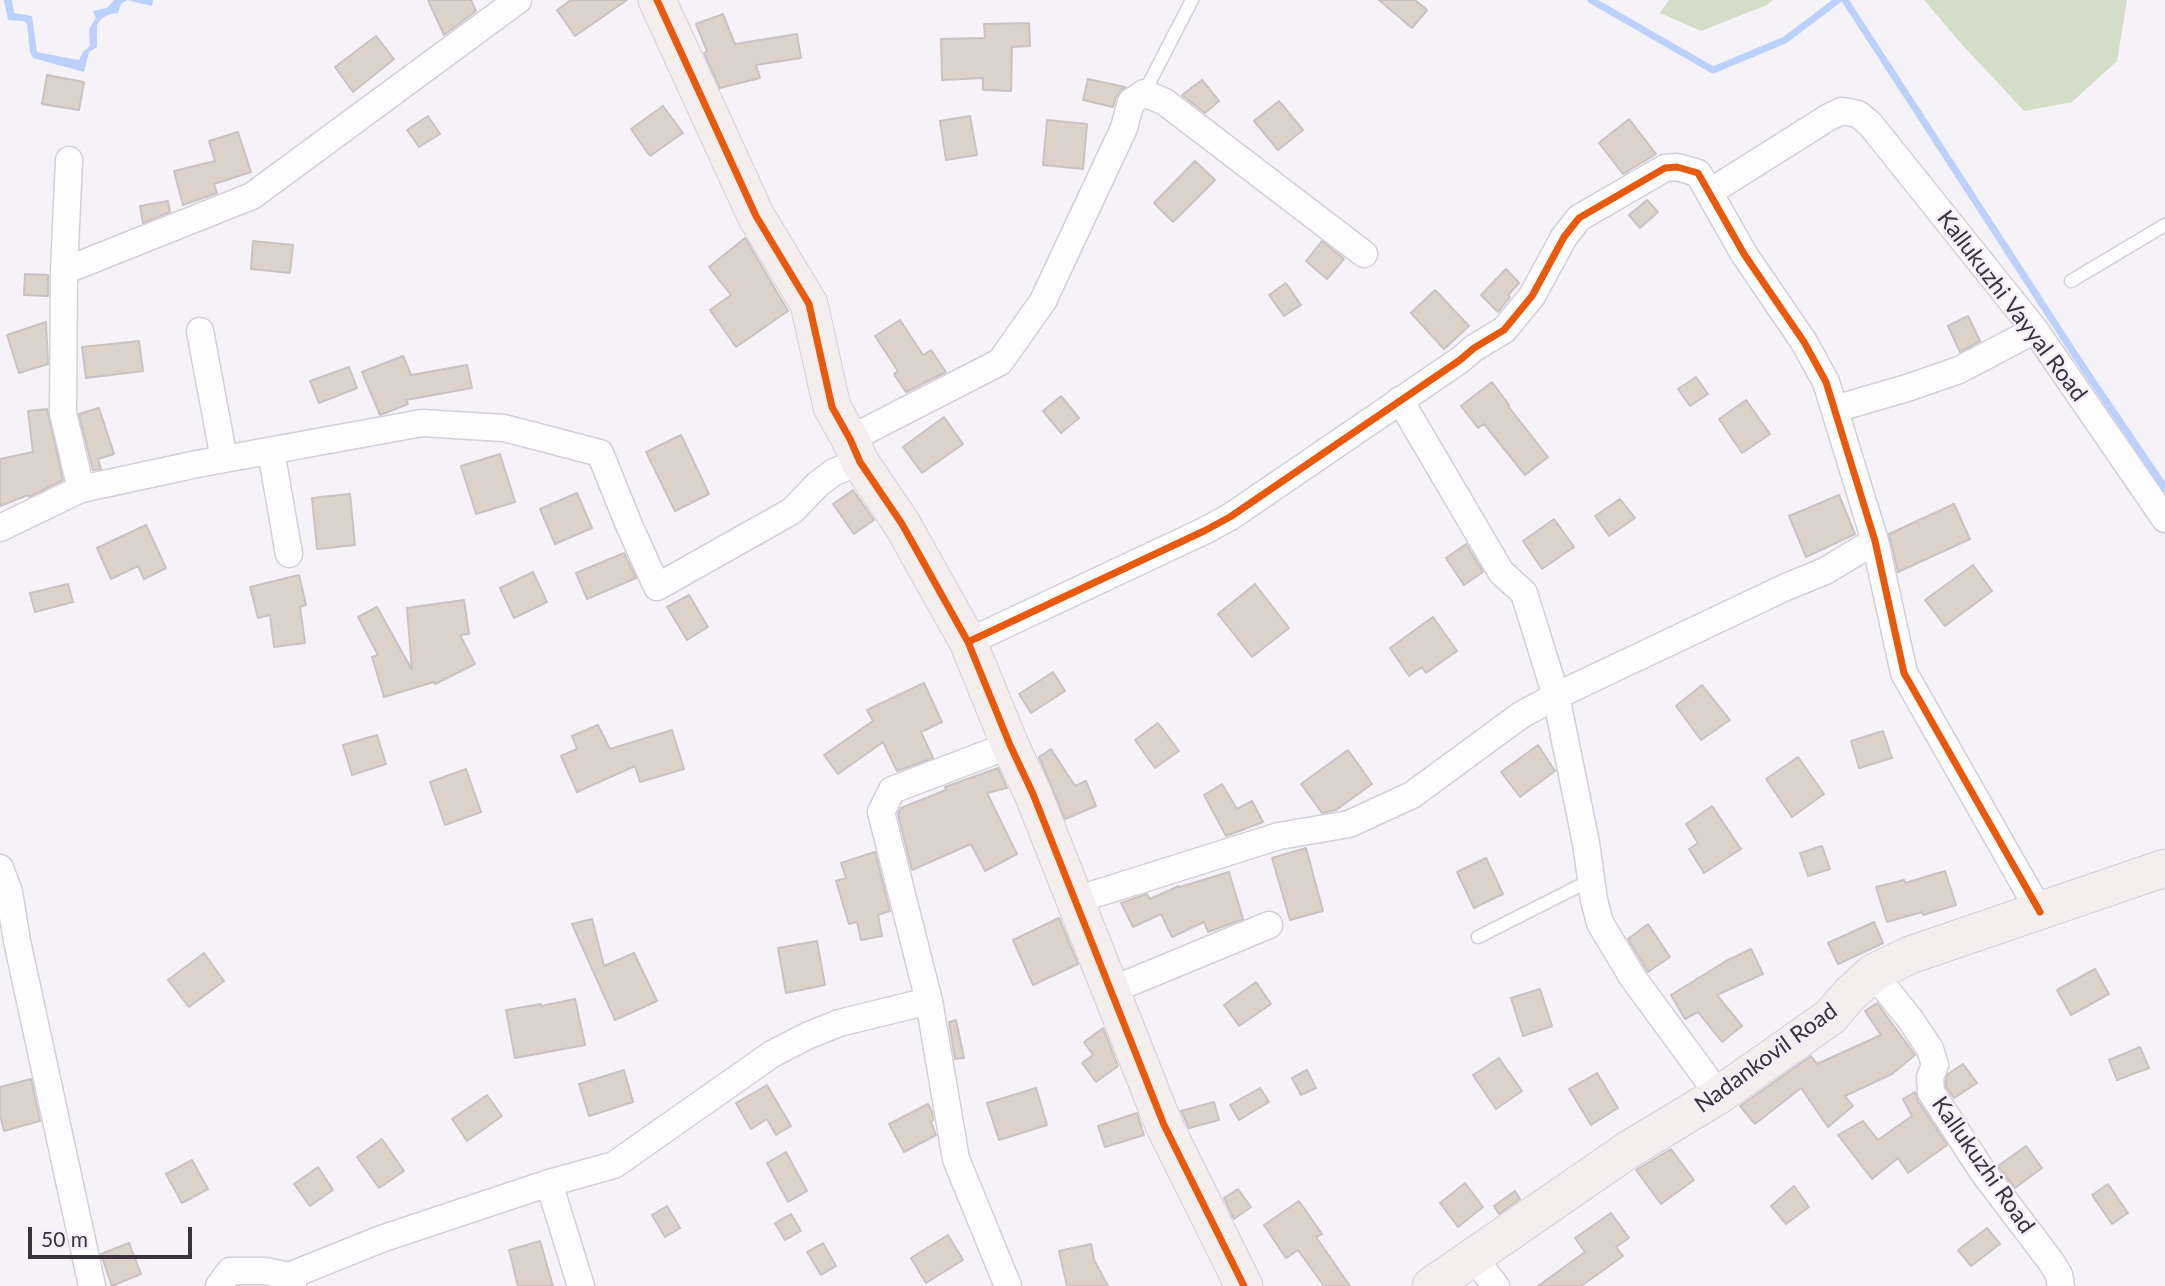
<!DOCTYPE html>
<html>
<head>
<meta charset="utf-8">
<style>
  body { margin:0 }
  #map { position:relative; width:2165px; height:1286px; overflow:hidden; background:#f5f2f8; font-family:Lato,sans-serif }
  canvas { display:block }
  .scale { position:absolute; left:28px; top:1227px; width:164px; height:32px; box-sizing:border-box; border:4px solid #38333c; border-top:0; padding-left:9px; font-size:21px; line-height:24px; white-space:nowrap; color:#38333c; -webkit-text-stroke:5px #f5eefc; paint-order:stroke }
</style>
</head>
<body>
<div id="map">
<canvas width="2165" height="1286"></canvas>
<div class="scale">50 m</div>
</div>
<script>
const ctx = document.querySelector('canvas').getContext('2d');
ctx.lineJoin = 'round';
function fill(path, color) {
  ctx.fillStyle = color;
  ctx.fill(path, 'evenodd');
}
function toPath(rows) {
  const path = new Path2D();
  for (const r of rows) {
    path.moveTo(r[0], r[1]);
    for (let i = 2; i < r.length; i += 2) path.lineTo(r[i], r[i + 1]);
  }
  return path;
}
function strokePath(path, color, width, dash) {
  ctx.strokeStyle = color;
  ctx.lineWidth = width;
  ctx.lineCap = dash ? 'butt' : 'round';
  ctx.setLineDash(dash || []);
  ctx.stroke(path);
}
function write(font, color, halo, rows, align = 'center') {
  ctx.font = font + ' Lato,sans-serif';
  ctx.lineWidth = 5;
  ctx.setLineDash([]);
  ctx.textBaseline = 'middle';
  ctx.strokeStyle = halo;
  ctx.fillStyle = color;
  for (const [text, x, y, turn = 0] of rows) {
    ctx.save();
    ctx.translate(x, y);
    ctx.rotate((+turn || 0) * Math.PI / 180);
    ctx.textAlign = isNaN(turn) ? turn : align;
    if (halo) ctx.strokeText(text, 0, 0);
    ctx.fillText(text, 0, 0);
    ctx.restore();
  }
}
const green = toPath([
  [1669,0,1773,0,1767,5,1701,31,1660,13],
  [1924,0,2127,0,2117,61,2072,102,2024,111,1958,40]
]);
const water = toPath([
  [4,0,12,0,14,13,32,16,37,52,79,60,83,52,90,46,89,29,96,18,93,11,107,8,114,0,153,0,152,6,127,0,121,4,118,13,110,14,102,18,97,25,97,47,89,52,84,72,33,58,30,52,27,24,23,21,8,20]
]);
const stream = toPath([
  [1591,0,1713,70,1785,40,1838,0],
  [1845,0,2083,367,2165,488]
]);
const building = toPath([
  [428,0,471,0,476,11,444,35,428,0],
  [571,0,627,0,575,36,557,10,571,0],
  [1379,0,1415,0,1427,10,1412,28,1379,0],
  [723,14,735,44,797,34,801,58,756,65,760,78,720,88,704,53,707,51,696,24,723,14],
  [1029,23,1030,46,1012,47,1011,91,983,90,983,78,942,80,941,39,985,38,984,24,1029,23],
  [376,36,394,59,353,92,335,67,376,36],
  [47,75,84,82,79,110,42,104,47,75],
  [1088,79,1125,87,1116,97,1113,107,1083,100,1088,79],
  [1202,80,1219,101,1205,113,1182,95,1202,80],
  [1279,101,1303,130,1278,150,1254,121,1279,101],
  [663,106,683,133,650,156,631,129,663,106],
  [428,116,440,134,419,147,407,130,428,116],
  [970,116,977,155,946,160,940,121,970,116],
  [1629,119,1656,154,1623,174,1599,143,1629,119],
  [1047,120,1087,124,1083,169,1043,165,1047,120],
  [238,132,251,172,214,184,217,193,183,205,174,171,215,161,209,141,238,132],
  [1195,161,1215,180,1173,222,1154,203,1195,161],
  [1647,200,1658,212,1640,228,1629,215,1647,200],
  [168,201,170,212,143,223,140,206,168,201],
  [745,238,788,311,736,347,710,310,731,295,709,267,745,238],
  [253,241,293,245,290,273,251,269,253,241],
  [1322,241,1344,259,1327,279,1306,261,1322,241],
  [1506,269,1519,283,1508,295,1510,297,1498,312,1481,295,1506,269],
  [25,274,48,275,48,296,24,295,25,274],
  [1286,283,1301,305,1284,316,1269,295,1286,283],
  [1435,290,1469,326,1444,349,1411,313,1435,290],
  [1968,316,1980,341,1960,352,1948,326,1968,316],
  [900,320,923,355,931,350,946,372,906,392,894,374,898,371,875,336,900,320],
  [46,322,48,364,19,373,7,335,46,322],
  [139,341,143,371,86,378,82,347,139,341],
  [403,356,411,375,467,365,472,388,406,400,408,404,380,415,362,372,403,356],
  [349,367,357,388,319,403,310,381,349,367],
  [1696,377,1708,394,1690,406,1678,389,1696,377],
  [1492,382,1509,405,1508,406,1548,457,1525,475,1484,424,1478,428,1461,406,1492,382],
  [1061,396,1079,418,1061,433,1043,411,1061,396],
  [1746,400,1770,434,1742,453,1719,419,1746,400],
  [99,408,114,454,98,459,101,469,93,470,79,414,99,408],
  [47,409,63,480,29,497,28,495,0,506,0,459,33,452,28,411,47,409],
  [944,417,963,444,922,473,903,447,944,417],
  [681,435,709,494,675,511,646,452,681,435],
  [500,454,515,502,476,514,461,466,500,454],
  [853,490,874,520,854,534,833,504,853,490],
  [577,493,592,528,555,544,540,509,577,493],
  [350,494,355,545,317,549,312,498,350,494],
  [1839,495,1855,534,1806,557,1789,516,1839,495],
  [1620,499,1635,518,1609,536,1595,516,1620,499],
  [1954,504,1970,539,1898,572,1889,534,1954,504],
  [1554,519,1574,547,1542,569,1523,541,1554,519],
  [146,525,166,568,144,579,138,566,111,579,97,548,146,525],
  [1466,544,1483,572,1464,585,1446,558,1466,544],
  [624,553,636,578,587,599,576,573,624,553],
  [1973,565,1992,591,1945,626,1925,600,1973,565],
  [533,572,547,602,514,618,500,588,533,572],
  [299,575,306,605,300,607,305,643,274,647,270,615,258,618,250,587,299,575],
  [68,584,73,602,35,612,30,593,68,584],
  [1255,584,1289,628,1252,657,1218,614,1255,584],
  [689,595,708,627,687,640,667,607,689,595],
  [464,600,469,634,460,635,475,664,435,684,434,682,384,697,372,657,378,655,358,617,377,607,412,670,407,608,464,600],
  [1433,617,1457,651,1426,673,1422,667,1409,676,1390,648,1433,617],
  [1053,672,1065,691,1031,713,1019,694,1053,672],
  [924,683,942,722,921,732,933,758,897,771,883,742,838,774,824,755,873,721,867,710,924,683],
  [1702,685,1730,720,1701,740,1676,706,1702,685],
  [1158,723,1179,751,1155,768,1135,740,1158,723],
  [598,725,610,749,672,730,684,769,640,782,635,766,577,792,561,756,577,749,572,736,598,725],
  [1883,731,1892,758,1859,768,1851,741,1883,731],
  [377,735,386,764,352,775,343,745,377,735],
  [1538,745,1555,771,1520,797,1501,772,1538,745],
  [1051,749,1075,786,1086,781,1096,806,1065,819,1039,757,1051,749],
  [1348,750,1372,784,1336,810,1322,813,1301,784,1348,750],
  [1798,757,1824,794,1792,817,1766,779,1798,757],
  [998,768,1007,788,987,793,1017,854,985,871,971,844,912,870,898,814,901,808,946,790,945,787,998,768],
  [466,769,481,812,445,825,430,782,466,769],
  [1222,784,1237,809,1252,801,1263,822,1226,836,1204,795,1222,784],
  [1712,806,1741,849,1704,873,1689,849,1698,843,1686,824,1712,806],
  [1822,846,1830,869,1808,876,1800,853,1822,846],
  [1306,848,1323,911,1290,920,1272,858,1306,848],
  [875,852,890,911,878,915,882,936,861,940,857,922,849,924,836,881,846,878,841,863,875,852],
  [1486,858,1503,894,1474,908,1457,872,1486,858],
  [1945,871,1956,905,1923,915,1922,912,1887,922,1876,887,1904,880,1905,883,1945,871],
  [1229,872,1243,919,1208,932,1204,922,1172,937,1161,914,1133,927,1121,903,1147,894,1150,899,1179,886,1180,887,1229,872],
  [1059,918,1078,964,1033,985,1013,940,1059,918],
  [592,919,604,966,634,953,657,1001,615,1020,572,924,592,919],
  [1874,922,1883,943,1838,964,1828,943,1874,922],
  [1648,924,1670,957,1648,972,1628,939,1648,924],
  [817,941,825,985,786,993,778,948,817,941],
  [1751,949,1763,974,1717,995,1742,1026,1722,1042,1698,1012,1685,1019,1671,995,1726,961,1751,949],
  [204,953,224,981,189,1007,168,980,204,953],
  [2095,969,2109,994,2071,1015,2057,990,2095,969],
  [1256,982,1271,1004,1239,1026,1224,1005,1256,982],
  [1540,989,1552,1026,1523,1036,1511,998,1540,989],
  [575,999,585,1045,515,1058,506,1010,541,1004,541,1006,575,999],
  [1877,1003,1915,1055,1892,1074,1845,1096,1853,1106,1828,1127,1801,1088,1755,1124,1740,1106,1811,1056,1817,1064,1881,1035,1865,1011,1877,1003],
  [956,1020,964,1058,955,1059,949,1022,956,1020],
  [1103,1028,1118,1066,1096,1082,1082,1063,1093,1055,1084,1042,1103,1028],
  [2140,1047,2149,1068,2117,1080,2109,1060,2140,1047],
  [1499,1058,1522,1091,1496,1109,1473,1075,1499,1058],
  [1963,1064,1977,1083,1954,1098,1946,1087,1946,1080,1948,1074,1963,1064],
  [624,1070,633,1102,589,1116,579,1084,624,1070],
  [1307,1070,1316,1088,1301,1095,1292,1078,1307,1070],
  [1597,1073,1618,1108,1591,1125,1569,1089,1597,1073],
  [31,1079,40,1121,4,1131,0,1115,0,1087,31,1079],
  [767,1085,791,1126,776,1135,767,1119,751,1129,736,1103,767,1085],
  [1036,1088,1047,1125,999,1140,987,1103,1036,1088],
  [1260,1088,1269,1102,1239,1120,1230,1105,1260,1088],
  [1915,1092,1918,1101,1947,1145,1908,1173,1898,1158,1872,1179,1838,1135,1863,1121,1878,1140,1912,1116,1903,1099,1915,1092],
  [487,1095,502,1116,467,1141,452,1119,487,1095],
  [1214,1102,1219,1120,1189,1128,1181,1111,1214,1102],
  [928,1104,932,1112,933,1120,931,1122,936,1135,904,1152,889,1124,928,1104],
  [1137,1113,1144,1135,1105,1147,1098,1126,1137,1113],
  [382,1139,404,1171,379,1188,357,1157,382,1139],
  [2026,1146,2042,1168,2015,1188,1998,1166,2026,1146],
  [1671,1149,1694,1180,1661,1204,1636,1170,1671,1149],
  [786,1152,807,1191,788,1202,767,1163,786,1152],
  [192,1160,208,1189,182,1203,166,1174,192,1160],
  [318,1167,333,1190,310,1206,294,1184,318,1167],
  [1465,1183,1483,1207,1458,1227,1440,1203,1465,1183],
  [2108,1184,2128,1213,2112,1224,2092,1195,2108,1184],
  [1794,1186,1809,1207,1786,1224,1771,1206,1794,1186],
  [1238,1189,1251,1207,1234,1219,1224,1198,1238,1189],
  [1515,1191,1520,1199,1499,1214,1494,1206,1515,1191],
  [1299,1201,1322,1234,1316,1237,1350,1286,1324,1286,1298,1250,1286,1258,1264,1225,1299,1201],
  [667,1206,680,1228,665,1237,652,1215,667,1206],
  [1611,1213,1629,1238,1616,1247,1623,1256,1581,1286,1538,1286,1585,1252,1575,1238,1611,1213],
  [791,1214,801,1231,785,1240,775,1223,791,1214],
  [1987,1228,2000,1244,1971,1266,1958,1250,1987,1228],
  [948,1235,963,1260,926,1283,911,1258,948,1235],
  [540,1241,553,1286,518,1286,509,1250,540,1241],
  [129,1243,141,1274,112,1286,101,1254,129,1243],
  [823,1243,836,1266,821,1275,807,1252,823,1243],
  [1091,1244,1094,1260,1108,1286,1067,1286,1059,1251,1091,1244]
]);
const lane = toPath([
  [1144,93,1192,0],
  [2071,281,2165,225],
  [1478,937,1591,880]
]);
const street = toPath([
  [69,160,64,271,63,413,81,489],
  [1710,192,1829,117,1842,111,1858,114,1870,124,2035,330,2165,519],
  [64,271,252,196,518,0],
  [200,331,224,459],
  [1400,400,1501,572,1524,593,1556,696,1586,843,1594,900,1600,923,1633,978,1719,1095],
  [1835,409,1907,388,1959,370,2035,330],
  [850,439,1000,362,1043,301,1124,128,1131,102,1144,93,1165,102,1364,254],
  [271,451,289,554],
  [0,528,81,489,197,464,422,423,504,428,600,453,629,525,657,587,792,511,818,484,834,472,860,462],
  [968,642,1204,531,1230,517,1460,360,1474,348,1504,330,1532,296,1564,237,1579,218,1665,168,1677,167,1698,173,1744,254,1804,342,1826,382,1875,541,1904,673,2040,912],
  [0,868,9,892,17,941,92,1286],
  [1076,900,1279,836,1349,824,1412,795,1521,715,1556,696,1786,587,1825,571,1875,541],
  [1873,973,1910,1019,1930,1049,1935,1065,1930,1077,1931,1092,1983,1172,2052,1263,2059,1275,2061,1286],
  [1112,990,1269,925],
  [1473,1257,1496,1286],
  [289,1276,381,1239,549,1183],
  [219,1286,230,1271,265,1271,289,1276,293,1286],
  [581,1286,549,1183,614,1165,772,1054,807,1036,839,1023,929,1001],
  [1008,1286,956,1159,929,1001,881,812,892,790,1010,745]
]);
const secondary = toPath([
  [657,0,756,216,809,304,832,407,850,439,860,462,902,524,968,642,1010,745,1033,794,1164,1125,1244,1286],
  [1431,1286,1628,1150,1719,1095,1830,1017,1850,994,1873,973,1910,955,2165,868]
]);
const cycleway = toPath([
  [657,0,756,216,809,304,832,407,850,439,860,462,902,524,968,642,1010,745,1033,794,1164,1125,1244,1286],
  [968,642,1204,531,1230,517,1460,360,1474,348,1504,330,1532,296,1564,237,1579,218,1665,168,1677,167,1698,173,1744,254,1804,342,1826,382,1875,541,1904,673,2040,912]
]);
const streetNames = [
  ["Kallukuzhi Vayyal Road",2012,306,53],
  ["Nadankovil Road",1766,1058,-36],
  ["Kallukuzhi Road",1983,1165,55]
];
fill(green, '#d3ddc7');
fill(water, '#bbd0fc');
strokePath(stream, '#bbd0fc', 7);
fill(building, '#ddd2ca');
strokePath(building, '#c8c3c3', 2);
strokePath(lane, '#d4cfd8', 15);
strokePath(street, '#d4cfd8', 29);
strokePath(secondary, '#d4cfd8', 39);
strokePath(lane, '#fefdfe', 12);
strokePath(street, '#fefdfe', 26);
strokePath(secondary, '#f4efee', 37);
strokePath(cycleway, '#e8590c', 7);
write('23px', '#38333c', '#f5eefc', streetNames);
</script>
</body>
</html>
